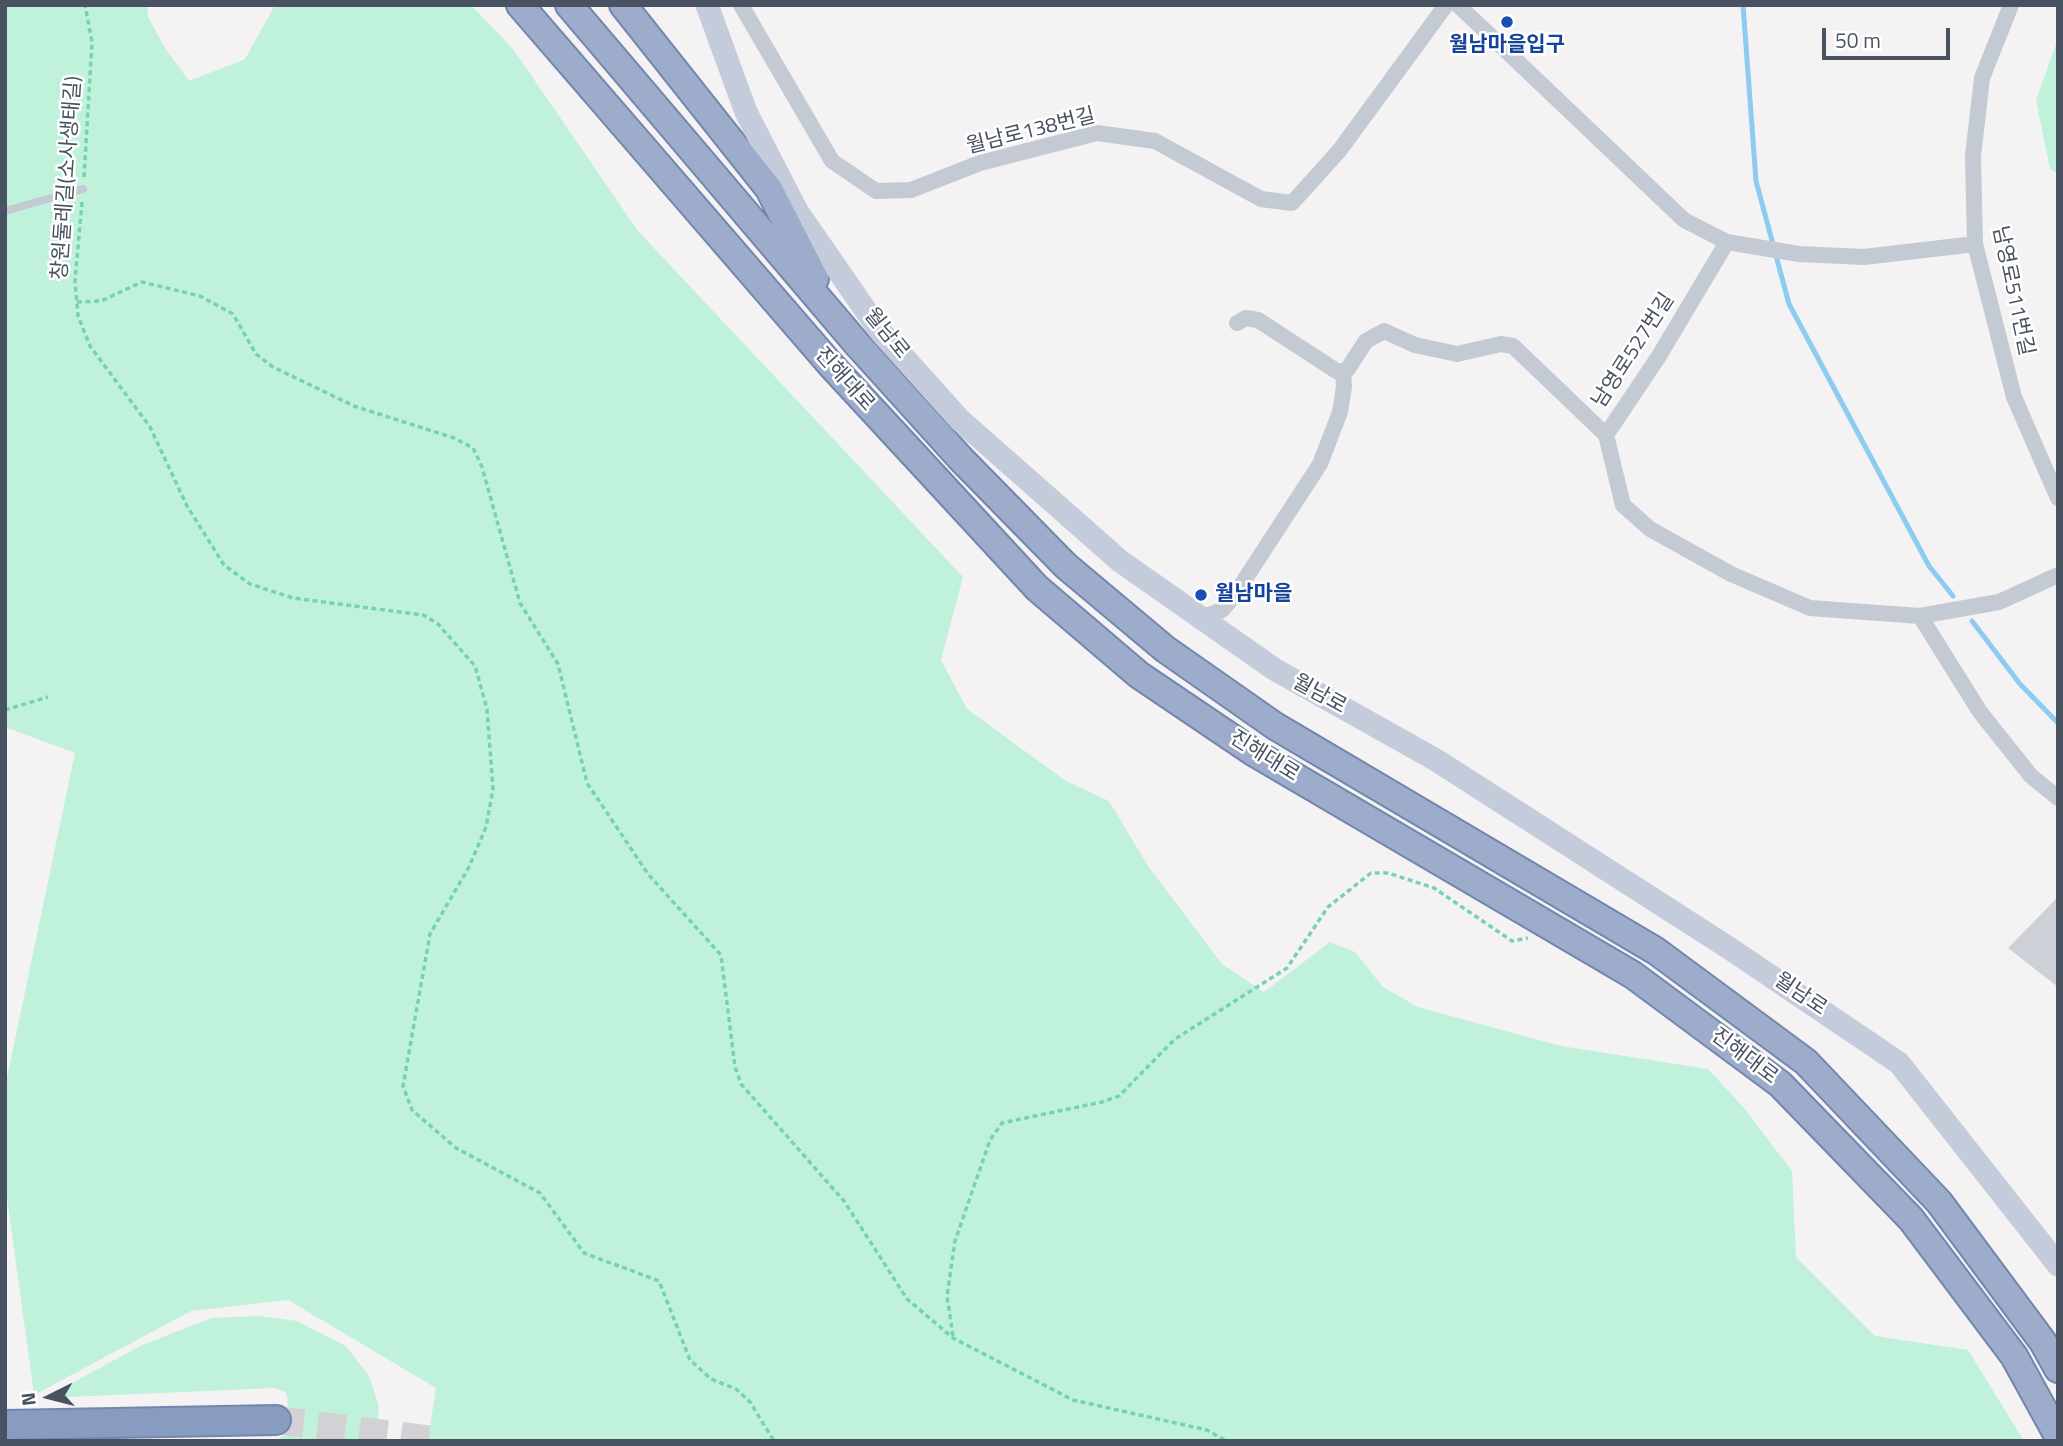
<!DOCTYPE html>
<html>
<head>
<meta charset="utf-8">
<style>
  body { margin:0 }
  #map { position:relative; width:2063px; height:1446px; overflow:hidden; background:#f4f2f2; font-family:"Titillium Web",sans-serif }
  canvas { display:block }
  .frame { position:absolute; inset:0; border:7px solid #495261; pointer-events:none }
  .north { position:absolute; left:14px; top:1362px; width:70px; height:70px; -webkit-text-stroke:5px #fff; paint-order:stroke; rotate:264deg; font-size:19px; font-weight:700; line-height:28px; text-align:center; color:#495261 }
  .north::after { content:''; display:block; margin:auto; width:24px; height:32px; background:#495261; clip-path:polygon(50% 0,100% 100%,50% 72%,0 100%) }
  .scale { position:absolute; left:1822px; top:28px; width:128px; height:32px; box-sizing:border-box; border:4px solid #495261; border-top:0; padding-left:9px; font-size:21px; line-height:24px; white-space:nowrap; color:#495261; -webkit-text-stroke:5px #fff; paint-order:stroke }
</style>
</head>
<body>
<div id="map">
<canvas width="2063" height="1446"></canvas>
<div class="frame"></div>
<div class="north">N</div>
<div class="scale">50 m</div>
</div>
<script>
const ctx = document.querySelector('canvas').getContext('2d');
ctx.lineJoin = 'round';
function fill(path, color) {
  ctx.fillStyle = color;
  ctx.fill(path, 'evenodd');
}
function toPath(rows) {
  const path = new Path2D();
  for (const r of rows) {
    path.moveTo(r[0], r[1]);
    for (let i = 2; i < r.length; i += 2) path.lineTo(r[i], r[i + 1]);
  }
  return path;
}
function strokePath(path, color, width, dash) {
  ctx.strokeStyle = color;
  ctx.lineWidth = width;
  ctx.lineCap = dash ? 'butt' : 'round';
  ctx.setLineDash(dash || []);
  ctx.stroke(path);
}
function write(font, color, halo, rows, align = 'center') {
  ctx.font = font + ' "Titillium Web","Noto Sans KR",sans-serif';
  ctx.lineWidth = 5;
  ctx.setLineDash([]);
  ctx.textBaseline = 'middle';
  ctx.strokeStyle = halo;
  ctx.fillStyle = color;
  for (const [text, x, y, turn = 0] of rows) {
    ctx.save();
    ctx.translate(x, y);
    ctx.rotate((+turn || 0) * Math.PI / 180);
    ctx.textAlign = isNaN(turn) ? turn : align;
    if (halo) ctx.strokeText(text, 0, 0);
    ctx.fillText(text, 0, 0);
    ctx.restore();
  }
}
const green = toPath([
  [5,5,147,5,148,17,165,48,189,81,245,59,275,5,471,5,513,49,638,231,963,577,941,660,967,709,1066,781,1109,801,1148,866,1222,964,1264,992,1330,942,1355,952,1383,987,1418,1007,1561,1046,1708,1069,1744,1108,1792,1171,1796,1257,1875,1336,1968,1350,2024,1441,428,1441,436,1388,288,1300,191,1311,34,1395,5,1183,5,1087,75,753,5,727],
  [2058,39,2058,174,2050,169,2036,100],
  [259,1316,297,1321,346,1346,369,1376,379,1407,376,1441,276,1441,285,1435,288,1399,285,1392,275,1388,68,1397,60,1395,59,1390,142,1345,212,1318]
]);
const stream = toPath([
  [1743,5,1756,181,1789,304,1929,566,1953,596],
  [1972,621,2020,684,2058,723]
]);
const building = toPath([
  [2058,897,2058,987,2008,948]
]);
const motorwayTunnel = toPath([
  [276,1420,441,1441]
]);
const path = toPath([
  [84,177,92,42,85,5],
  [82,202,75,281,78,316,90,346,150,427,187,506,224,565,250,584,293,598,423,615,437,623,475,666,487,709,493,789,486,827,469,867,430,934,403,1086,412,1110,456,1148,540,1193,584,1253,659,1281,690,1360,711,1379,736,1389,750,1402,774,1441],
  [77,302,101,301,142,282,200,296,233,314,256,354,273,367,354,406,454,438,473,448,482,467,520,603,558,664,587,783,648,874,721,955,735,1067,741,1084,844,1201,907,1299,953,1338,1073,1400,1207,1430,1226,1441],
  [5,710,48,697],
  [953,1336,947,1296,955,1241,990,1140,1002,1123,1102,1102,1119,1096,1175,1039,1287,968,1328,907,1371,873,1388,873,1434,888,1512,941,1528,938]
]);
const service = toPath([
  [5,211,83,189]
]);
const minor = toPath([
  [741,5,832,161,876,191,911,190,980,163,1097,133,1155,141,1261,199,1292,203,1339,151,1446,5],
  [1458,5,1684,220,1727,242,1799,254,1864,257,1975,244],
  [2011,5,1982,78,1973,156,1975,244,2014,397,2058,498],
  [1727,242,1659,356,1606,435,1623,505,1650,529,1731,574,1810,608,1920,616,1999,602,2058,575],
  [1237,323,1246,318,1258,320,1338,372,1347,370,1366,341,1384,331,1415,345,1457,354,1501,344,1513,346,1606,435],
  [1920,616,1980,712,2031,776,2058,798],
  [1201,618,1222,610,1234,596,1320,464,1340,412,1344,387,1343,372]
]);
const secondary = toPath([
  [707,5,746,112,797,211,880,331,960,420,1120,561,1274,669,1436,760,1729,948,1899,1063,2058,1265]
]);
const trunk = toPath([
  [520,5,830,364,1037,588,1139,675,1253,752,1633,975,1780,1084,1911,1219,2014,1356,2058,1436],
  [569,5,857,344,961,459,1066,566,1165,649,1275,726,1656,951,1806,1062,1939,1202,2043,1342,2058,1369],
  [623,5,769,189,815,279]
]);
const motorway = toPath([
  [5,1425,276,1420]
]);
const markers = [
  [1507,22,7,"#1a4fb4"],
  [1201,595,7,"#1a4fb4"]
];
const transitNames = [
  ["월남마을입구",1507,46],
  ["월남마을",1215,595,"left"]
];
const streetNames = [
  ["월남로138번길",1031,132,-14],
  ["창원둘레길(소사생태길)",68,178,-86],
  ["남영로511번길",2012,291,78],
  ["월남로",886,334,51],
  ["남영로527번길",1634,351,-57],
  ["진해대로",844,380,48],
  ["월남로",1319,695,29],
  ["진해대로",1264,757,32],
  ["월남로",1800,995,34],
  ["진해대로",1744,1057,37]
];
fill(green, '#c0f2db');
strokePath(stream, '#8cccf1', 5);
fill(building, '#ced0d7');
strokePath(motorwayTunnel, '#d2d2d5', 28, [28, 14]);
strokePath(trunk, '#7386ae', 30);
strokePath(motorway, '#7386ae', 32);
strokePath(path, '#76d2b3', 3.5, [5, 3.5]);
strokePath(service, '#c3cad4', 8);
strokePath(minor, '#c3cad4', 16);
strokePath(secondary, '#c4ccdb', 23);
strokePath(trunk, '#9cacca', 26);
strokePath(motorway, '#889cc2', 28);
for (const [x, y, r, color] of markers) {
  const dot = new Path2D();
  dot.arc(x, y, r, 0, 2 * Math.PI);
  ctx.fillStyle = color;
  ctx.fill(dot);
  strokePath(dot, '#fff', 2.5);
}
write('bold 21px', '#164399', '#fff', transitNames);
write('21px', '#495261', '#fff', streetNames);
</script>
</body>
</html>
